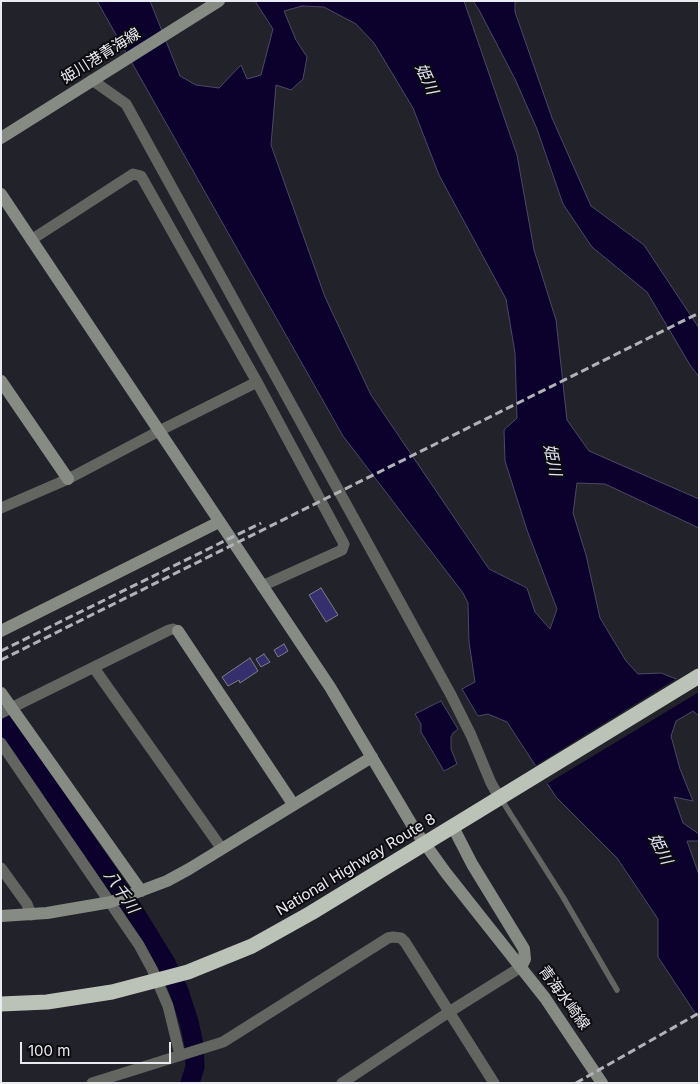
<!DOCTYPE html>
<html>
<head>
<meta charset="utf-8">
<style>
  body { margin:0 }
  #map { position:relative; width:700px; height:1084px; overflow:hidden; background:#22222b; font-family:Inter,sans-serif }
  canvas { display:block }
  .frame { position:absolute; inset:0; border:2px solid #eaeaf1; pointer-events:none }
  .scale { position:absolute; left:20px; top:1042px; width:151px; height:22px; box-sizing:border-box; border:2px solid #eaeaf1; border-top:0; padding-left:6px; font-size:15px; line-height:18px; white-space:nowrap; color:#eaeaf1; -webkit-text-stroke:4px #0c0c10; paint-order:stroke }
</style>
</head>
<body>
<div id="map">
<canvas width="700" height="1084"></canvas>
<div class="frame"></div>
<div class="scale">100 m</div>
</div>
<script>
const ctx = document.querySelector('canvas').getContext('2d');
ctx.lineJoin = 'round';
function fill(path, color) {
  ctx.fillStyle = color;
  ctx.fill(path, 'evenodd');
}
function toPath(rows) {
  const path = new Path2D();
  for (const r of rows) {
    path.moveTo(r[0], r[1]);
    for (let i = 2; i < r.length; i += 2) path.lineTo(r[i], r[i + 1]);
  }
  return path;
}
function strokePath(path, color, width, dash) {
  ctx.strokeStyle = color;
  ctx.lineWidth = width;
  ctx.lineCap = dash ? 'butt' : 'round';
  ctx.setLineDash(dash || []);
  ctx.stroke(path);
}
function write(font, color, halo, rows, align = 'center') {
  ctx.font = font + ' Inter,"Noto Sans JP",sans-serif';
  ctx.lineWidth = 4;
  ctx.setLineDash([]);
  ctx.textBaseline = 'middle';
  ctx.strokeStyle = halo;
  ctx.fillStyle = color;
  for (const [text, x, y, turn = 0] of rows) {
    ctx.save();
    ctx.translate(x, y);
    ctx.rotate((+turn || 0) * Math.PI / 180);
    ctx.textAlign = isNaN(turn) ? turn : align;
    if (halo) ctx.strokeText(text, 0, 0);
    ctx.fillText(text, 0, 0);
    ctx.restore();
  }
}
const water = toPath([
  [97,1,150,1,180,76,196,85,219,88,241,65,247,79,261,75,273,29,255,1,464,1,517,155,534,250,556,320,567,420,589,451,699,499,699,528,605,484,577,483,573,513,586,555,600,618,626,661,638,674,661,673,699,688,699,716,693,711,676,721,671,736,680,769,693,801,674,797,683,823,699,834,699,841,687,841,699,875,699,1019,658,957,658,919,617,858,556,797,507,722,488,714,478,716,462,689,475,682,469,642,468,603,463,593,343,436,97,1],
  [302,6,324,7,356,24,374,43,413,108,439,175,506,299,515,353,517,418,504,430,505,461,527,530,557,609,550,629,535,612,527,588,489,569,371,395,325,297,271,145,276,85,291,90,303,79,307,57,296,40,284,11,302,6],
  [473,1,515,1,515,12,552,118,591,206,644,245,699,328,699,377,690,365,647,292,592,247,563,204,537,129,515,79,479,10,473,1],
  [441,701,458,729,453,733,451,737,451,749,457,764,444,771,421,732,421,724,415,714,441,701]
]);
const pier = toPath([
  [679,677,699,685,699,692,545,785,533,767]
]);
const river = toPath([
  [1,719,131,906,166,963,179,991,189,1022,194,1045,195,1067,190,1083]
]);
const building = toPath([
  [321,588,338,615,326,622,309,595,321,588],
  [284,644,288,651,278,657,274,650,284,644],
  [264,654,270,662,261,667,256,659,264,654],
  [250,658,258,671,240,683,239,680,228,686,222,677,250,658]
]);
const lane = toPath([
  [501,799,563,897,617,990]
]);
const street = toPath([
  [92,80,126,104,451,695,471,735,491,783,499,797],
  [31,240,133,174,141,176,257,382,344,544,342,550,262,586],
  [1,508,68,479,159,431,257,382],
  [94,668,222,849],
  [1,713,169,630,173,629,178,631],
  [1,743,139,945,152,969,168,1006,180,1055],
  [1,868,27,904,31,915],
  [92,1083,223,1042,388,938,393,937,401,938,405,942,494,1083],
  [342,1083,449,1012,521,967]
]);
const secondary = toPath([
  [1,138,219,1],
  [1,194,330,687,415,830,446,873,545,998,602,1083],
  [1,381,68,479],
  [1,631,219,522],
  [178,631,293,804],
  [1,693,141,891],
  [453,827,472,864,524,949,525,959,521,967],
  [1,916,47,913,111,902,167,881,189,869,372,757]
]);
const highway = toPath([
  [1,1004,47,1002,112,992,188,972,252,946,311,913,699,676]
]);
const rail = toPath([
  [1,651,261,523],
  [1,660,699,313],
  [576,1083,699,1013]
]);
const streetNames = [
  ["姫川港青海線",101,56,-32],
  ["National Highway Route 8",356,865,-31],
  ["青海水崎線",564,998,54]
];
const waterNames = [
  ["姫川",426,79,65],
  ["姫川",552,460,78],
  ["姫川",660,849,63],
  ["八千川",121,892,56]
];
fill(water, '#0b012c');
strokePath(water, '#4e4767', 1);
fill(pier, '#22222b');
strokePath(river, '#0b012c', 19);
fill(building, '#352f6d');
strokePath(building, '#7d7d89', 1);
strokePath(lane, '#626560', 5.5);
strokePath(street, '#626560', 11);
strokePath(secondary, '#868b83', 12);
strokePath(highway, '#bbc2b7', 15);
strokePath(rail, '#b1b1b8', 3, [8, 4]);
write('15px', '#eaeaf1', '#0c0c10', streetNames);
write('italic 16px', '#e0e1f5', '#0c0c10', waterNames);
</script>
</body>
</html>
